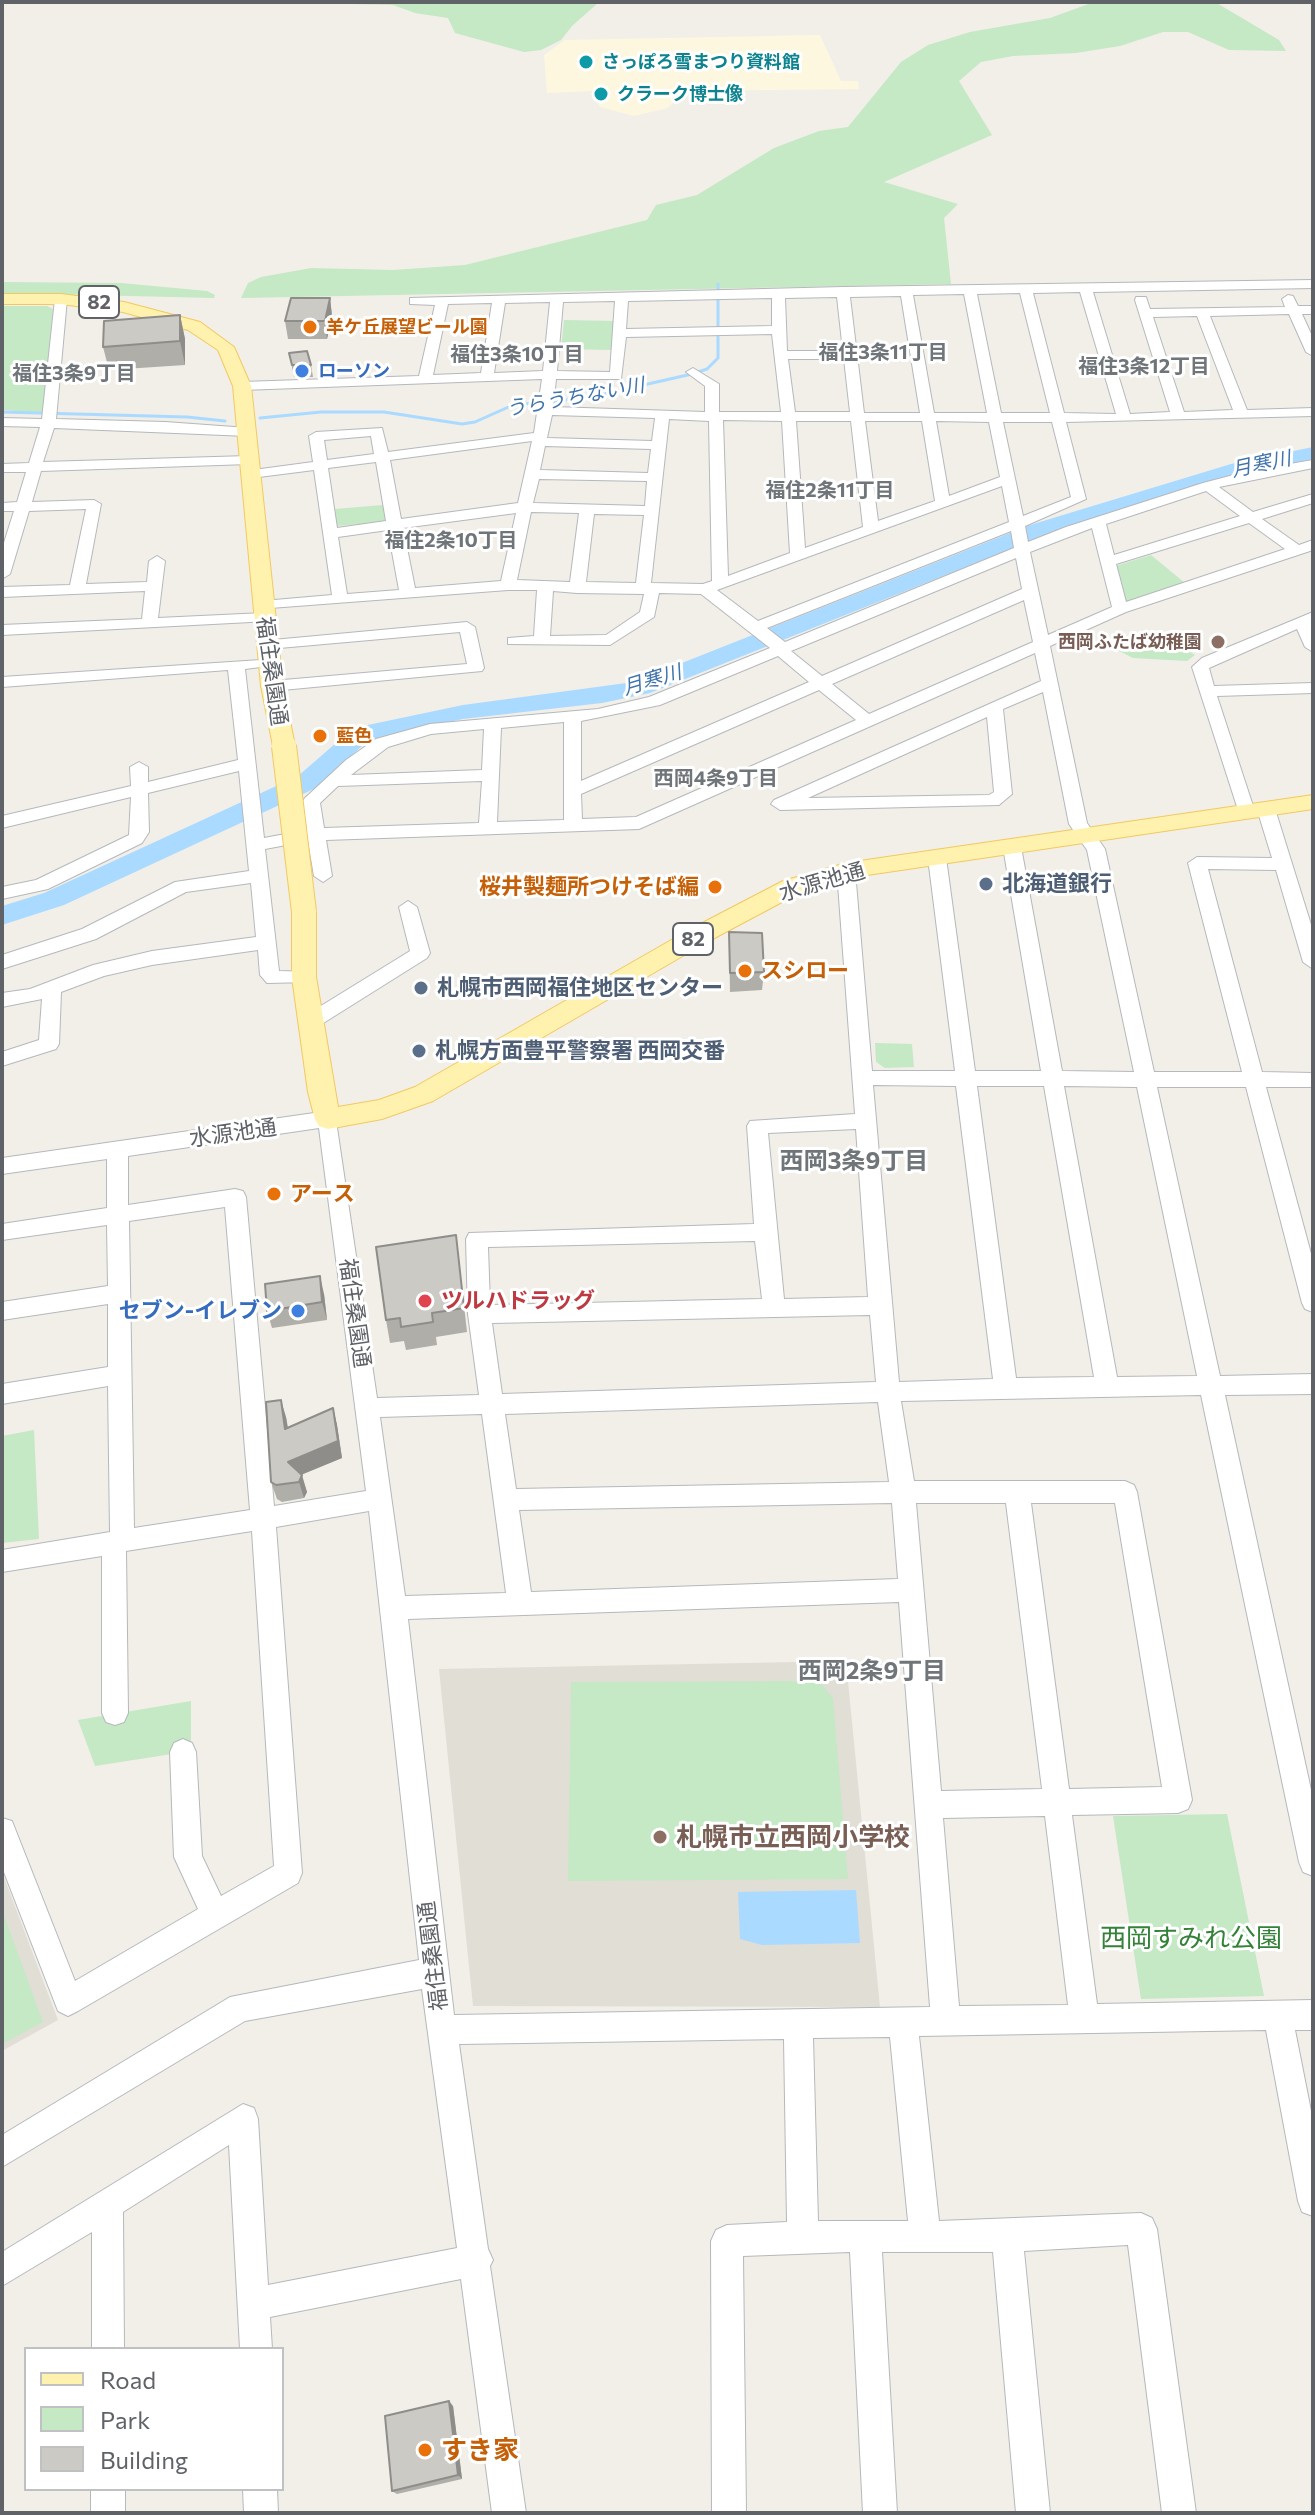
<!DOCTYPE html>
<html>
<head>
<meta charset="utf-8">
<style>
  body { margin:0 }
  #map { position:relative; width:1315px; height:2515px; overflow:hidden; background:#f1efe8; font-family:Commissioner,sans-serif }
  canvas { display:block }
  .frame { position:absolute; inset:0; border:4px solid #5f6368; pointer-events:none }
  .legend { position:absolute; left:24px; top:2347px; width:260px; height:144px; box-sizing:border-box; background:#fff; border:2px solid #bfc1c3; margin:0; padding:10px 14px; list-style:none; font-size:24px; color:#5f6368 }
  .legend li { display:flex; align-items:center; gap:16px; height:40px }
  .legend b { width:40px; border:2px solid #bfc1c3 }
</style>
</head>
<body>
<div id="map">
<canvas width="1315" height="2515"></canvas>
<div class="frame"></div>
<ul class="legend">
<li><b style="height:10px;background:#fff2af"></b>Road</li>
<li><b style="height:22px;background:#c5e8c5"></b>Park</li>
<li><b style="height:22px;background:#cccac5"></b>Building</li>
</ul>
</div>
<script>
const ctx = document.querySelector('canvas').getContext('2d');
ctx.lineJoin = 'round';
function fill(path, color) {
  ctx.fillStyle = color;
  ctx.fill(path, 'evenodd');
}
function toPath(rows) {
  const path = new Path2D();
  for (const r of rows) {
    path.moveTo(r[0], r[1]);
    for (let i = 2; i < r.length; i += 2) path.lineTo(r[i], r[i + 1]);
  }
  return path;
}
function strokePath(path, color, width, dash) {
  ctx.strokeStyle = color;
  ctx.lineWidth = width;
  ctx.lineCap = dash ? 'butt' : 'round';
  ctx.setLineDash(dash || []);
  ctx.stroke(path);
}
function write(font, color, halo, rows, align = 'center') {
  ctx.font = font + ' Commissioner,"Noto Sans JP",sans-serif';
  ctx.lineWidth = 6;
  ctx.setLineDash([]);
  ctx.textBaseline = 'middle';
  ctx.strokeStyle = halo;
  ctx.fillStyle = color;
  for (const [text, x, y, turn = 0] of rows) {
    ctx.save();
    ctx.translate(x, y);
    ctx.rotate((+turn || 0) * Math.PI / 180);
    ctx.textAlign = isNaN(turn) ? turn : align;
    if (halo) ctx.strokeText(text, 0, 0);
    ctx.fillText(text, 0, 0);
    ctx.restore();
  }
}
const commercial = toPath([
  [820,35,841,81,858,81,859,89,677,91,676,100,668,108,634,116,600,107,592,91,547,93,544,55,565,40]
]);
const education = toPath([
  [846,1661,880,2007,473,2006,439,1669],
  [2,1872,58,2020,2,2051]
]);
const green = toPath([
  [262,2,599,2,572,26,561,40,541,50,524,52,455,33,448,18,415,13,393,5],
  [1094,2,1215,2,1279,40,1286,51,1229,50,1188,32,1163,32,1120,46,1076,53,1013,56,981,62,959,81,992,135,884,182,958,204,944,218,951,284,241,298,248,283,261,277,311,268,393,270,465,265,647,220,656,205,697,195,774,148,819,131,848,127,901,62,928,45,970,32,1050,18],
  [2,282,121,283,207,291,215,295,214,298,2,293],
  [2,306,47,306,53,309,43,413,2,410],
  [564,320,614,321,612,350,561,349],
  [383,505,386,519,383,522,337,526,335,509],
  [1151,555,1185,583,1122,606,1112,567],
  [1161,633,1195,655,1187,661,1133,658,1117,650,1124,642],
  [875,1043,912,1044,914,1067,885,1068,876,1062],
  [34,1430,39,1539,2,1543,2,1436],
  [819,1681,833,1698,848,1879,568,1881,571,1682],
  [191,1701,191,1751,95,1766,78,1720],
  [1227,1814,1264,1996,1141,1999,1113,1816],
  [2,1910,43,2022,2,2044]
]);
const water = toPath([
  [856,1890,860,1943,762,1945,740,1939,738,1892]
]);
const stream = toPath([
  [2,412,187,417,225,421],
  [260,418,321,412,384,412,462,424,475,422,513,405,586,398,692,374,707,369,718,358,718,284]
]);
const river = toPath([
  [1313,447,1313,459,1242,473,1046,535,650,693,602,703,463,719,380,737,362,746,316,788,64,905,2,925,2,906,44,893,298,776,344,736,363,726,463,705,634,682,1030,525,1231,464,1313,447]
]);
const minor = toPath([
  [1313,280,1313,288,1093,292,1130,414,1170,412,1135,300,1136,297,1146,297,1150,309,1285,307,1282,299,1288,295,1293,296,1298,306,1313,306,1313,314,1302,314,1313,338,1313,356,1306,352,1289,314,1210,316,1247,410,1313,408,1313,416,1066,422,1086,499,1025,526,1028,542,1066,527,1203,483,1249,471,1313,460,1313,468,1219,487,1253,512,1313,494,1313,503,1262,519,1299,545,1313,540,1313,550,1126,612,1050,646,1087,823,1105,849,1154,1072,1242,1072,1188,863,1197,857,1272,858,1257,809,1260,805,1272,805,1275,809,1313,931,1313,969,1303,962,1276,870,1208,869,1262,1072,1313,1073,1313,1087,1266,1087,1313,1261,1313,1312,1305,1309,1302,1303,1246,1087,1157,1087,1220,1376,1313,1374,1313,1394,1225,1395,1313,1799,1313,1876,1303,1872,1299,1862,1201,1395,901,1401,914,1481,1125,1481,1134,1485,1137,1492,1192,1800,1188,1809,1178,1813,1072,1815,1097,2004,1313,2000,1313,2030,1295,2030,1313,2121,1313,2216,1302,2212,1298,2201,1266,2030,919,2036,939,2221,1141,2213,1152,2218,1157,2229,1196,2513,1162,2513,1128,2245,1024,2251,1050,2513,1016,2513,993,2252,882,2252,897,2513,863,2513,850,2252,743,2256,746,2513,712,2513,711,2241,716,2230,727,2225,787,2222,784,2039,459,2044,488,2249,493,2260,490,2266,526,2513,492,2513,461,2279,270,2317,272,2349,240,2349,229,2145,123,2212,124,2349,92,2349,92,2232,2,2286,2,2252,243,2104,254,2108,258,2119,268,2285,457,2248,422,1989,245,2021,2,2167,2,2135,230,1997,419,1960,369,1511,276,1527,302,1873,298,1883,78,2011,68,2016,58,2011,2,1867,2,1818,12,1821,75,1981,198,1909,174,1857,170,1752,174,1743,183,1739,192,1743,196,1752,202,1856,221,1896,274,1866,252,1531,126,1551,128,1713,124,1722,115,1725,106,1722,102,1713,102,1556,2,1572,2,1550,110,1532,108,1386,2,1404,2,1384,108,1367,108,1304,2,1320,2,1302,108,1286,107,1225,2,1240,2,1224,107,1208,107,1159,2,1174,2,1158,328,1111,335,1114,377,1398,479,1395,468,1314,466,1239,469,1233,754,1224,747,1126,750,1121,855,1114,837,871,840,867,852,867,855,871,872,1071,955,1071,928,858,937,852,946,858,975,1071,1041,1071,1003,847,1012,841,1021,847,1062,1071,1134,1072,1087,850,1069,824,1043,692,1003,709,1012,794,999,805,780,810,771,804,774,800,1041,681,1035,653,639,829,326,840,332,876,323,882,314,876,308,841,265,849,279,971,311,972,314,977,311,982,267,983,260,975,258,950,152,965,104,976,61,992,59,1044,56,1049,2,1066,2,1052,39,1040,42,999,2,1007,2,993,30,989,93,965,152,951,256,937,251,883,186,892,96,939,2,969,2,955,82,929,175,882,249,871,239,771,148,793,149,832,142,843,48,889,2,899,2,887,36,880,129,835,131,797,2,828,2,816,131,786,130,767,139,762,148,767,148,782,238,760,228,670,2,687,2,677,276,659,276,665,245,669,264,838,307,830,302,802,305,798,346,760,376,739,430,724,598,709,649,697,770,648,701,594,659,593,654,617,610,645,508,644,508,638,534,636,537,590,508,590,257,609,257,603,263,601,332,595,314,470,251,478,246,477,246,471,313,462,309,436,316,432,382,428,388,452,534,433,542,379,242,390,235,386,242,382,419,376,435,305,410,304,410,298,843,287,1313,280],
  [1080,292,1116,414,1064,413,1033,293,1080,292],
  [1020,293,1050,413,1001,413,977,294,1020,293],
  [964,294,987,413,934,413,913,295,964,294],
  [901,296,920,413,864,413,850,297,901,296],
  [837,297,843,351,787,351,785,298,837,297],
  [772,298,772,326,626,329,628,301,772,298],
  [615,301,610,372,557,371,563,302,615,301],
  [550,302,543,371,494,373,505,303,550,302],
  [492,303,481,373,433,375,448,304,492,303],
  [1197,316,1233,410,1184,412,1153,317,1197,316],
  [772,334,781,412,719,412,719,384,693,368,686,372,705,386,705,412,553,407,556,379,621,379,626,337,772,334],
  [788,359,844,359,850,412,795,412,788,359],
  [552,415,655,418,652,441,547,438,552,415],
  [669,419,709,421,712,581,703,584,651,583,669,419],
  [723,420,782,421,790,553,728,576,723,420],
  [796,421,851,421,863,527,805,548,796,421],
  [865,421,922,421,935,501,878,521,865,421],
  [936,421,989,422,1000,477,949,496,936,421],
  [1003,422,1052,422,1071,497,1023,516,1003,422],
  [371,436,374,454,327,460,324,440,371,436],
  [532,441,518,503,401,519,390,460,532,441],
  [545,446,651,449,648,473,540,470,545,446],
  [376,462,386,521,337,528,328,468,376,462],
  [539,479,647,481,645,506,533,503,539,479],
  [1002,486,1009,522,758,621,717,590,1002,486],
  [1206,491,1240,516,1114,555,1106,524,1206,491],
  [531,512,579,513,570,582,517,580,531,512],
  [516,513,501,581,415,588,403,528,516,513],
  [594,514,644,515,636,583,586,582,594,514],
  [1249,523,1285,549,1126,602,1116,564,1249,523],
  [1092,528,1112,607,1048,635,1030,552,1092,528],
  [388,530,399,590,347,594,338,537,388,530],
  [1011,531,1014,548,785,642,767,628,1011,531],
  [1016,558,1022,589,822,676,791,651,1016,558],
  [553,591,577,593,644,594,640,612,606,635,550,636,553,591],
  [1024,600,1033,642,869,714,832,684,1024,600],
  [778,656,809,682,581,781,581,721,660,705,778,656],
  [819,690,856,720,636,817,582,819,581,794,819,690],
  [987,717,994,792,989,795,808,798,987,717],
  [564,722,564,820,497,822,501,728,564,722],
  [484,729,482,770,351,775,388,747,431,734,484,729],
  [482,781,479,823,324,828,320,803,338,786,482,781],
  [873,1085,956,1086,993,1379,899,1382,873,1085],
  [977,1086,1044,1086,1094,1377,1016,1378,977,1086],
  [1064,1086,1137,1087,1197,1376,1117,1377,1064,1086],
  [319,1128,366,1491,274,1506,246,1197,243,1191,235,1189,128,1205,128,1156,319,1128],
  [856,1129,868,1297,784,1299,768,1133,856,1129],
  [225,1207,250,1510,134,1528,129,1221,225,1207],
  [755,1241,762,1299,490,1305,488,1247,755,1241],
  [870,1315,876,1382,502,1394,492,1323,870,1315],
  [878,1402,889,1482,516,1489,505,1414,878,1402],
  [482,1414,506,1593,405,1596,380,1417,482,1414],
  [892,1503,898,1579,531,1592,519,1510,892,1503],
  [916,1503,1006,1503,1042,1789,941,1791,916,1503],
  [1031,1503,1115,1503,1162,1787,1069,1789,1031,1503],
  [899,1602,930,2007,454,2015,408,1619,899,1602],
  [1045,1816,1068,2005,959,2006,943,1818,1045,1816],
  [890,2037,908,2221,818,2221,813,2038,890,2037],
  [61,295,67,299,56,419,165,422,248,428,255,432,248,436,54,428,43,462,249,456,256,460,249,464,41,471,32,502,94,500,101,504,86,584,147,582,149,561,157,556,165,561,158,618,264,613,270,615,270,621,2,635,2,625,142,619,145,591,2,597,2,587,70,585,86,509,29,511,10,574,2,579,2,549,14,511,2,511,2,503,17,502,26,472,2,472,2,464,29,463,40,427,2,426,2,418,42,419,55,299,61,295],
  [1313,612,1313,652,1305,647,1297,629,1209,668,1214,686,1313,683,1313,693,1217,696,1255,812,1252,816,1240,816,1192,667,1202,658,1313,612],
  [467,622,475,627,484,668,482,671,272,691,264,686,272,681,467,664,460,632,268,649,260,644,262,641,467,622],
  [408,901,417,907,430,953,427,958,317,1027,303,1027,300,1022,303,1017,410,951,399,907,408,901],
  [91,2489,125,2489,125,2513,91,2513,91,2489],
  [243,2489,277,2489,278,2513,244,2513,243,2489]
]);
const major = toPath([
  [2,294,61,294,124,302,200,322,234,347,251,386,283,686,295,746,292,751,276,751,273,746,261,686,233,386,218,350,188,330,123,312,61,304,2,304,2,294],
  [1313,795,1313,809,847,878,799,893,705,943,433,1101,382,1119,328,1129,319,1126,315,1119,308,1092,292,977,292,912,296,906,312,906,316,912,316,977,338,1107,379,1100,415,1087,687,931,783,881,846,863,1313,795]
]);
const majorBridge = toPath([
  [284,746,304,912]
]);
const wall = toPath([
  [330,298,332,316,327,339,288,339,285,321],
  [180,315,185,339,185,365,109,370,103,347],
  [289,353,311,365,313,377,294,377],
  [729,932,764,972,762,990,730,992],
  [456,1235,467,1332,436,1337,437,1345,406,1350,404,1341,390,1343,386,1320],
  [324,1294,327,1320,272,1328,267,1311],
  [333,1408,337,1425,342,1458,301,1475,307,1492,304,1498,282,1502,277,1499,271,1482,286,1417,288,1427],
  [453,2406,462,2479,397,2494,392,2491]
]);
const shadedWall = toPath([
  [330,298,332,316,327,339,325,321],
  [180,315,185,339,185,365,180,341],
  [320,1276,324,1294,327,1320,322,1302],
  [281,1400,286,1417,290,1445,285,1429],
  [333,1408,337,1425,342,1458,293,1478,288,1462],
  [302,1475,307,1492,304,1498,299,1482],
  [449,2401,453,2406,462,2479,458,2475]
]);
const building = toPath([
  [291,298,330,298,325,321,285,321,291,298],
  [180,315,180,341,103,347,104,321,180,315],
  [307,351,311,365,292,365,289,353,307,351],
  [729,932,762,933,764,972,730,973,729,932],
  [456,1235,464,1308,432,1313,433,1322,401,1327,400,1318,386,1320,376,1247,456,1235],
  [320,1276,322,1302,267,1311,265,1284,320,1276],
  [281,1400,285,1429,333,1408,338,1441,288,1462,302,1475,299,1482,276,1485,271,1482,266,1402,281,1400],
  [449,2401,458,2475,392,2491,385,2416,449,2401]
]);
const markers = [
  [586,62,8,"#0f9aa8"],
  [601,94,8,"#0f9aa8"],
  [310,327,8,"#e8710a"],
  [302,371,8,"#3f7fe0"],
  [1218,642,8,"#8d6e63"],
  [320,736,8,"#e8710a"],
  [986,884,8,"#5c6f8a"],
  [715,887,8,"#e8710a"],
  [745,971,8,"#e8710a"],
  [421,988,8,"#5c6f8a"],
  [419,1051,8,"#5c6f8a"],
  [274,1194,8,"#e8710a"],
  [425,1301,8,"#e0444e"],
  [298,1311,8,"#3f7fe0"],
  [660,1837,8,"#8d6e63"],
  [425,2450,8,"#e8710a"]
];
const farCulturenames = [
  ["さっぽろ雪まつり資料館",602,62],
  ["クラーク博士像",617,94]
];
const farFoodnames = [
  ["羊ケ丘展望ビール園",326,327],
  ["藍色",336,736]
];
const farShopnames = [
  ["ローソン",318,371]
];
const farEducationnames = [
  ["西岡ふたば幼稚園",1202,642]
];
const shields = [
  [99,302,40],
  [693,939,40]
];
const shieldNames = [
  ["82",99,302],
  ["82",693,939]
];
const farNeighbourhoodnames = [
  ["福住3条11丁目",883,352],
  ["福住3条10丁目",517,354],
  ["福住3条12丁目",1144,366],
  ["福住3条9丁目",74,373],
  ["福住2条11丁目",830,490],
  ["福住2条10丁目",451,540],
  ["西岡4条9丁目",716,778]
];
const farWaternames = [
  ["うらうちない川",575,397,-10],
  ["月寒川",1261,464,-12],
  ["月寒川",652,680,-17]
];
const streetNames = [
  ["福住桑園通",272,671,82],
  ["水源池通",822,882,-16],
  ["水源池通",233,1133,-8],
  ["福住桑園通",355,1313,82],
  ["福住桑園通",433,1956,-97]
];
const serviceNames = [
  ["北海道銀行",1002,884],
  ["札幌市西岡福住地区センター",437,988],
  ["札幌方面豊平警察署 西岡交番",435,1051]
];
const foodNames = [
  ["桜井製麺所つけそば編",699,887,"right"],
  ["スシロー",761,971],
  ["アース",290,1194]
];
const healthNames = [
  ["ツルハドラッグ",441,1301]
];
const shopNames = [
  ["セブン-イレブン",282,1311]
];
const neighbourhoodNames = [
  ["西岡3条9丁目",854,1161],
  ["西岡2条9丁目",872,1671]
];
const nearEducationnames = [
  ["札幌市立西岡小学校",676,1837]
];
const nearParknames = [
  ["西岡すみれ公園",1191,1938]
];
const nearFoodnames = [
  ["すき家",441,2450]
];
fill(commercial, '#fef7e0');
fill(education, '#e1ded6');
fill(green, '#c5e8c5');
fill(water, '#aadaff');
strokePath(stream, '#aadaff', 3);
fill(river, '#aadaff');
strokePath(minor, '#b5b8bc', 2);
strokePath(major, '#f2c960', 2);
fill(minor, '#fff');
fill(major, '#fff2af');
strokePath(majorBridge, '#f2c960', 26, []);
strokePath(majorBridge, '#fff2af', 24);
fill(wall, '#afaea9');
fill(shadedWall, '#8f8d8a');
fill(building, '#cccac5');
strokePath(building, '#8f8d8a', 2);
for (const [x, y, r, color] of markers) {
  const dot = new Path2D();
  dot.arc(x, y, r, 0, 2 * Math.PI);
  ctx.fillStyle = color;
  ctx.fill(dot);
  strokePath(dot, '#fff', 3);
}
write('bold 18px', '#0d838f', '#fff', farCulturenames, 'left');
write('bold 18px', '#c56008', '#fff', farFoodnames, 'left');
write('bold 18px', '#366cbe', '#fff', farShopnames, 'left');
write('bold 18px', '#785e54', '#fff', farEducationnames, 'right');
for (const [x, y, w] of shields) {
  const box = new Path2D();
  box.roundRect(x - w / 2, y - 16, w, 32, 6);
  ctx.fillStyle = '#fff';
  ctx.fill(box);
  strokePath(box, '#5f6368', 2);
}
write('bold 20px', '#5f6368', null, shieldNames);
write('bold 20px', '#70757a', '#fff', farNeighbourhoodnames);
write('italic 20px', '#4174aa', '#fff', farWaternames);
write('22px', '#5f6368', '#fff', streetNames);
write('bold 22px', '#4e5e75', '#fff', serviceNames, 'left');
write('bold 22px', '#c56008', '#fff', foodNames, 'left');
write('bold 22px', '#be3a42', '#fff', healthNames, 'left');
write('bold 22px', '#366cbe', '#fff', shopNames, 'right');
write('bold 24px', '#70757a', '#fff', neighbourhoodNames);
write('bold 26px', '#785e54', '#fff', nearEducationnames, 'left');
write('26px', '#348238', '#fff', nearParknames);
write('bold 26px', '#c56008', '#fff', nearFoodnames, 'left');
</script>
</body>
</html>
